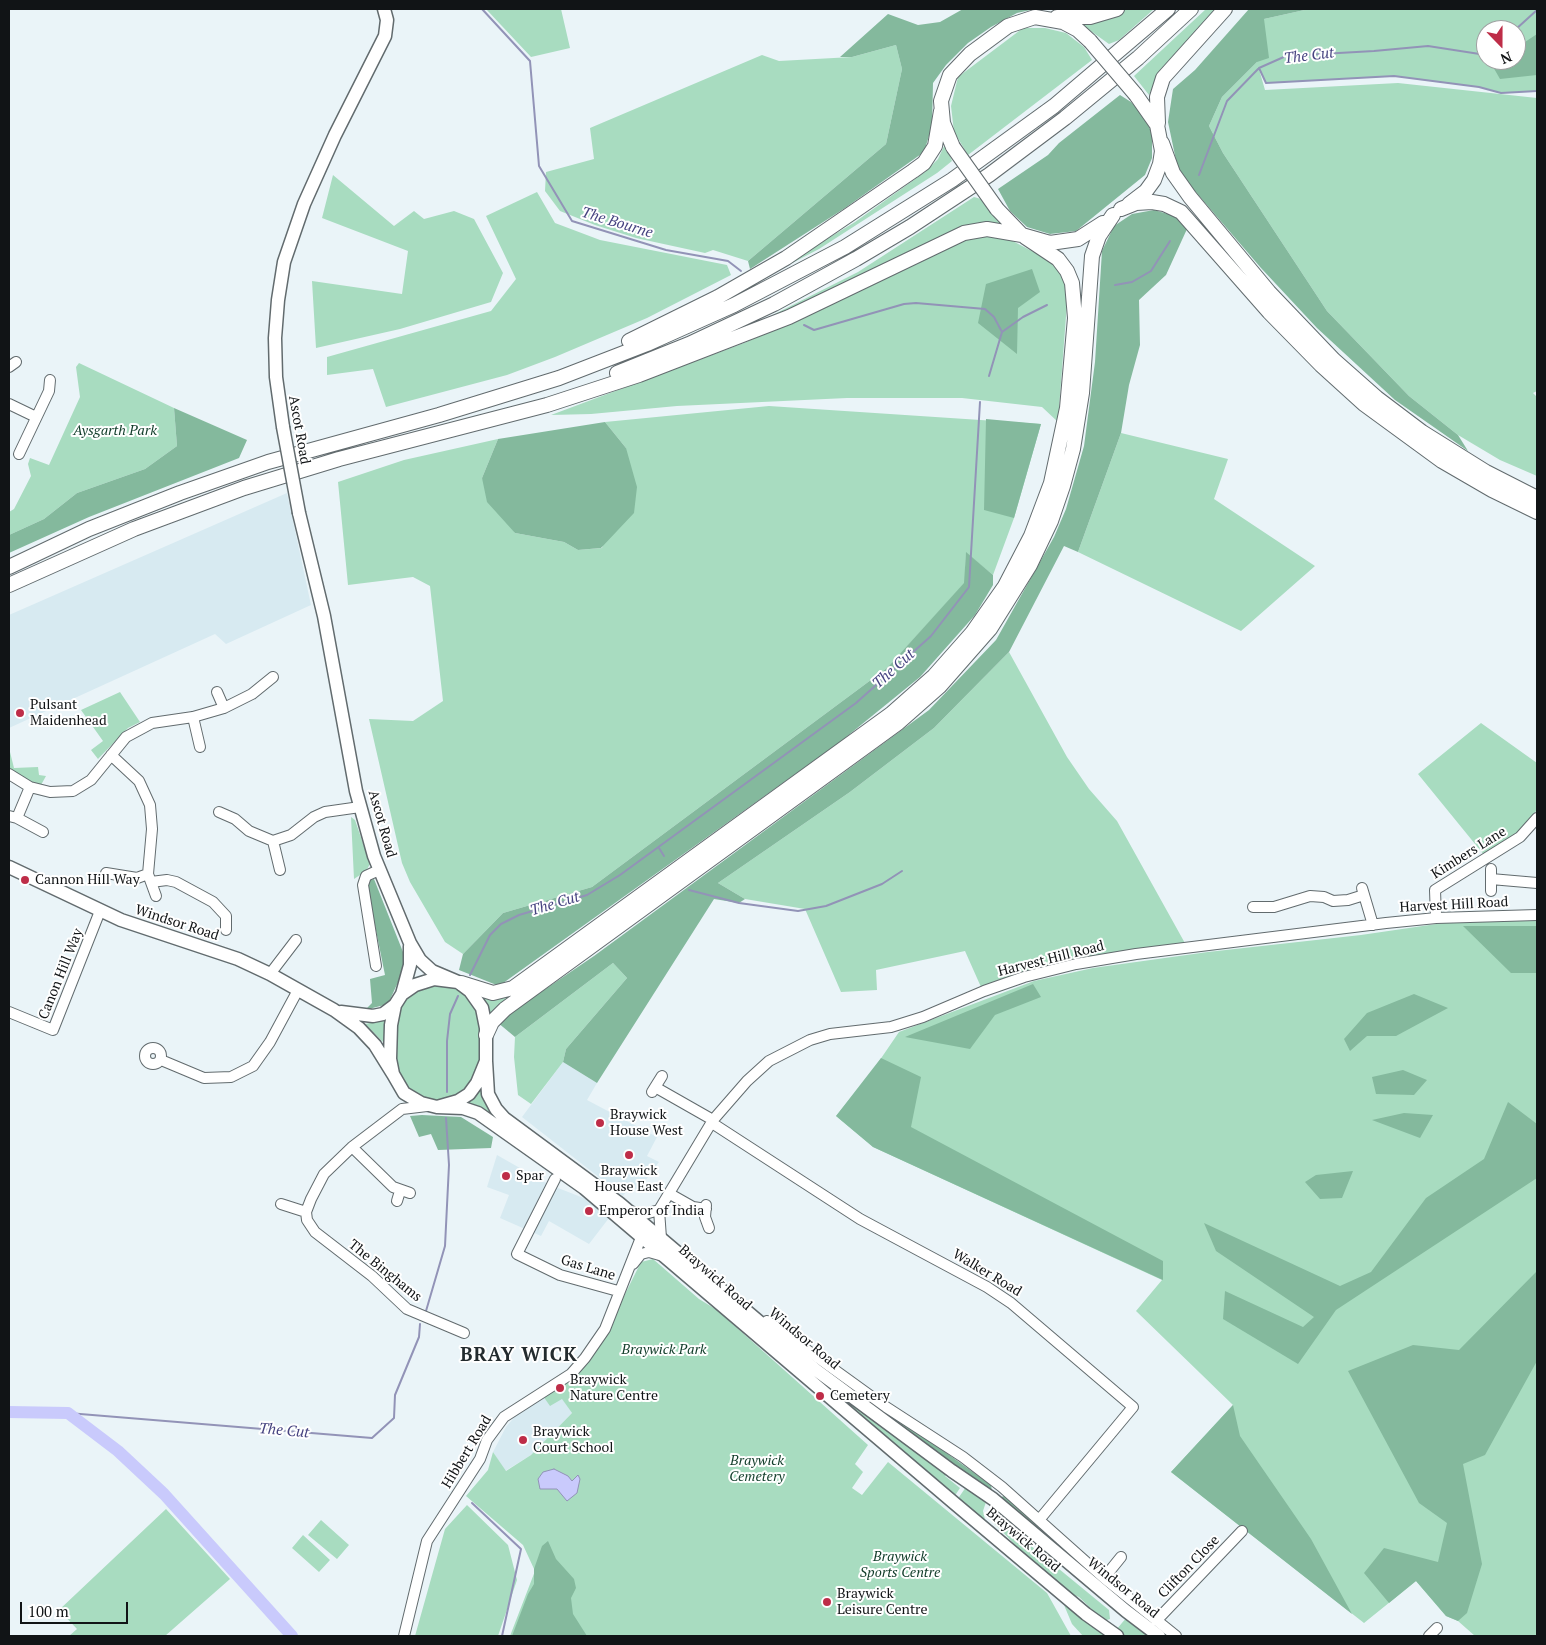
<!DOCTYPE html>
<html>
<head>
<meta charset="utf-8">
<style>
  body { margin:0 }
  #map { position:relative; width:1546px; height:1645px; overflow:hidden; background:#eaf4f8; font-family:"PT Serif",serif }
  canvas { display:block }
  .frame { position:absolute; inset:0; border:10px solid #111416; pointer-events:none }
  .north { position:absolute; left:1476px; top:20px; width:50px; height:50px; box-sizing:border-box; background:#fff; border:1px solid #a0a1a2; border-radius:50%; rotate:158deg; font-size:14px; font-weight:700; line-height:20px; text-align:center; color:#111416 }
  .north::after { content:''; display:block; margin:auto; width:18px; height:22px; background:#be2d48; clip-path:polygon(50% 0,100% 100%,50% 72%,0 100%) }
  .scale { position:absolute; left:20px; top:1602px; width:108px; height:22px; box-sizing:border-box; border:2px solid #111416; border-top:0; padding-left:6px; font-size:15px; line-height:18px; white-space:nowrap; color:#111416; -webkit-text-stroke:4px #fff; paint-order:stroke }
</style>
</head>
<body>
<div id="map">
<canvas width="1546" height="1645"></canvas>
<div class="frame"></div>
<div class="north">N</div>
<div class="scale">100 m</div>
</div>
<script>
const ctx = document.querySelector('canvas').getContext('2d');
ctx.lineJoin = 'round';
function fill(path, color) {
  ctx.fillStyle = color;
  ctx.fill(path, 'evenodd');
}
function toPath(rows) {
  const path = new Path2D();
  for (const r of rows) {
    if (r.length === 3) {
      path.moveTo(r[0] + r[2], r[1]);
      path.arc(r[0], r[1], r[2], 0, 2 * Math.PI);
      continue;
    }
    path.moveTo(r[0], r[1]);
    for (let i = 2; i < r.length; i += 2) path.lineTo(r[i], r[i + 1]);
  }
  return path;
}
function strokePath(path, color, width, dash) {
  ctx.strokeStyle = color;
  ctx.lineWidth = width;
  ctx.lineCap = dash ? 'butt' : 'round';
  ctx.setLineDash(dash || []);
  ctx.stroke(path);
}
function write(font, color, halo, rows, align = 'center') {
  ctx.font = font + ' "PT Serif",serif';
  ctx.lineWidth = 4;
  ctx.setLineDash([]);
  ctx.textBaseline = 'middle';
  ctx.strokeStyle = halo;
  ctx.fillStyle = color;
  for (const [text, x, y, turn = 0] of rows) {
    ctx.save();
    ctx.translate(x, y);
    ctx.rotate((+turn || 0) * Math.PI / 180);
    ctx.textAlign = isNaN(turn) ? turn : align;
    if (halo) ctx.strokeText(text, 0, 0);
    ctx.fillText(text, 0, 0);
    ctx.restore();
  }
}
const built = toPath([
  [287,493,311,605,226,644,215,634,9,728,9,615],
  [563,1062,597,1083,587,1100,657,1137,647,1156,659,1162,637,1192,629,1188,623,1196,522,1117],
  [497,1155,548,1184,525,1229,500,1218,509,1195,487,1187],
  [553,1186,586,1199,609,1218,589,1244,549,1221,541,1236,530,1231],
  [543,1396,562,1398,572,1413,531,1455,505,1471,493,1452,506,1427,518,1413]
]);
const green = toPath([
  [486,9,561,9,570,48,531,57],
  [1124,9,1154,9,1119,40,1109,44,1078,22],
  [1206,9,1216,9,1160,70,1149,95,1134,76],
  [1309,9,1537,9,1537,91,1501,93,1479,87,1394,76,1266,83,1259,69,1265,90,1398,83,1537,98,1537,391,1533,393,1537,397,1537,476,1500,460,1458,435,1409,396,1327,311,1223,153,1209,126,1222,97,1257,62,1264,19],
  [1486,30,1516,30,1516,60,1486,60],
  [1023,28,1045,28,1066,33,1084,47,1092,60,968,155,954,132,951,106,958,77],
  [896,45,902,69,886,144,748,261,713,250,705,253,636,238,595,225,560,211,545,191,546,172,594,159,590,128,762,55,779,61,852,57],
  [945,144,952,161,937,173,819,249,756,282,855,222,925,172,938,159],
  [333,175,394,226,414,211,424,219,454,211,474,219,503,273,491,302,400,329,316,348,312,281,402,294,408,251,322,218],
  [537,192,555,223,600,240,727,265,731,275,647,318,555,357,507,375,386,407,373,369,327,375,327,357,491,311,516,279,486,216],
  [974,197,981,199,1004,226,985,224,745,329,858,272],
  [983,234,1005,237,1045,258,1060,271,1068,290,1058,422,1042,407,962,398,847,398,677,406,591,414,551,415,744,343,851,295,953,243],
  [79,363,174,408,177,446,145,469,77,493,44,519,9,535,9,512,14,509,31,476,28,464,30,458,49,465,80,397,76,367],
  [769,406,1041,424,1014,518,993,575,966,553,965,583,887,668,592,887,503,913,463,954,445,942,410,882,402,863,369,719,413,721,443,701,430,586,413,577,348,585,338,482,404,460,498,439,482,478,515,533,564,542,578,550,602,548,626,448,605,422],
  [1121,433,1228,459,1214,499,1315,566,1241,631,1078,552],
  [1009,652,1067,757,1089,789,1117,821,1186,945,1090,956,1033,970,981,987,965,951,876,970,877,990,841,992,805,909,745,899,718,883,850,792,934,728],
  [120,692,140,722,128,728,98,759,91,750,103,741,81,710],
  [1481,723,1537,763,1537,810,1516,834,1484,855,1418,774],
  [9,748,14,768,38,767,39,775,46,776,41,785,26,780,9,769],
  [351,817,355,820,370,864,366,871,354,879],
  [1537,919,1537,1636,1475,1636,1458,1621,1446,1616,1416,1581,1364,1623,1171,1472,1233,1405,1136,1311,1162,1280,873,1147,836,1116,871,1073,899,1032,1034,981,1093,968,1208,952,1361,935,1450,922],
  [613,963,627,978,566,1049,563,1062,531,1104,518,1095,514,1057,515,1037],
  [445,984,461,990,479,1012,481,1058,479,1073,461,1094,435,1101,424,1099,410,1091,400,1078,395,1058,398,1013,405,999,422,987],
  [482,996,494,999,507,998,490,1015],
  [384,1020,385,1044,365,1024],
  [481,1088,486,1104,503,1125,464,1104],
  [653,1259,699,1299,717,1310,868,1445,855,1464,863,1472,852,1488,862,1495,888,1462,1047,1593,1071,1636,510,1636,535,1571,523,1545,466,1496,488,1470,493,1452,506,1471,531,1455,572,1413,562,1399,550,1406,543,1396,581,1370,587,1364,603,1338,641,1262],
  [773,1340,849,1403,948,1473,945,1476,960,1488,954,1497],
  [966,1487,986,1502,983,1511,986,1524,957,1500],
  [467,1505,508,1545,517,1580,498,1636,415,1636,445,1529],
  [166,1509,230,1579,165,1636,69,1636,77,1629,59,1610],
  [995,1512,1001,1514,1031,1546,1109,1610,1110,1619,1104,1621,1079,1597,1058,1589,993,1522,991,1516],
  [321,1520,349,1545,337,1559,308,1535],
  [303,1535,330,1560,319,1572,292,1548],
  [1064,1605,1104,1635,1104,1636,1083,1636,1072,1624],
  [1127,1617,1153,1636,1125,1636,1116,1630]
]);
const forest = toPath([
  [963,9,1035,9,1017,13,991,27,968,43,946,65,933,83,932,126,924,152,845,208,750,269,748,261,886,144,902,69,896,45,852,57,840,57,888,14,918,25,940,22],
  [1249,9,1309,9,1264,19,1269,58,1257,62,1222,97,1209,126,1223,153,1327,311,1409,396,1458,435,1468,451,1395,400,1317,328,1261,268,1188,183,1177,165,1168,122,1173,89,1195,70],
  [1537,34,1537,75,1500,79,1492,65,1499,60,1516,60,1516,48],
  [1120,95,1131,102,1146,118,1152,135,1152,158,1145,175,1076,231,1050,234,1027,227,1010,211,998,189,1048,155,1059,143],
  [1154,210,1175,216,1187,229,1166,275,1139,300,1140,345,1129,385,1121,433,1078,552,1064,546,1009,652,934,728,850,792,718,883,745,899,739,903,714,899,597,1083,563,1062,566,1049,627,978,613,963,515,1037,497,1022,594,956,929,710,996,640,1054,537,1066,509,1084,446,1095,362,1102,251,1114,226,1132,214],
  [1032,269,1040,292,1018,308,1017,354,978,323,986,284],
  [174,408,247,440,239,458,89,517,9,553,9,535,44,519,77,493,145,469,177,446],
  [986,419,1041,424,1014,518,984,510],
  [605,422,626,448,637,487,634,513,601,548,578,550,564,542,515,533,487,502,482,478,498,439],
  [966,552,993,575,993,585,975,615,920,677,840,742,499,986,459,970,463,954,503,913,592,887,887,668,964,583],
  [374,879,403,952,404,969,388,1004,365,1010,372,1003,370,979,385,975,366,881],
  [1463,926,1537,926,1537,973,1511,973],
  [1033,984,1041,997,995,1015,970,1049,905,1037],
  [1414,994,1448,1008,1396,1036,1367,1036,1350,1051,1344,1039,1367,1013],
  [881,1058,921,1077,911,1127,1163,1261,1163,1280,873,1147,836,1116],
  [1403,1070,1427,1080,1414,1095,1376,1094,1372,1077],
  [1508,1102,1537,1124,1537,1178,1336,1310,1298,1364,1223,1319,1225,1291,1303,1327,1314,1317,1216,1251,1204,1223,1340,1286,1371,1272,1426,1198,1484,1159],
  [1404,1113,1433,1115,1420,1138,1372,1120],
  [422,1115,461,1117,493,1137,491,1148,438,1150,431,1134,419,1137,410,1116],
  [1353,1171,1342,1198,1320,1199,1305,1182,1316,1175],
  [1537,1271,1537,1361,1485,1455,1463,1464,1482,1564,1467,1613,1458,1621,1446,1616,1416,1581,1389,1603,1364,1573,1384,1548,1438,1562,1447,1523,1419,1503,1348,1371,1413,1345,1459,1350],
  [781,1334,991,1485,992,1491,986,1493,779,1336],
  [1233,1405,1240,1436,1311,1539,1352,1614,1171,1472],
  [1004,1496,1124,1600,1123,1604,999,1498],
  [548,1541,556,1559,574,1579,576,1588,571,1598,573,1614,587,1636,512,1636,528,1594,534,1584,534,1569,542,1546]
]);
const water = toPath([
  [554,1469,568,1476,572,1481,578,1475,580,1479,577,1493,567,1501,557,1489,540,1489,538,1479,543,1472,554,1469]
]);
const stream = toPath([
  [482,9,530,61,539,166,572,221,666,250,728,261,741,271],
  [1515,30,1537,10],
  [1259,68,1266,83,1394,76,1479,87,1501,93,1537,91],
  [1199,175,1227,101,1259,68,1286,56,1374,51,1428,46,1486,55],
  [1115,285,1132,282,1151,271,1170,241],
  [804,325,814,330,904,304,916,303,985,309,994,317,1002,332],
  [1002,332,1023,317,1047,305],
  [989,376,1002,332],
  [659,848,664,856],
  [689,890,739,903,798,911,826,906,882,884,902,871],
  [470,975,490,935,501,924,519,915,587,895,620,875,856,703,931,636,969,587,980,402],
  [447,1092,447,1041,450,1014,458,996],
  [426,1311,445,1246,449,1165,446,1118],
  [68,1413,372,1438,394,1418,395,1395,419,1337,420,1324],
  [472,1503,521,1549,502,1636]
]);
const river = toPath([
  [9,1412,68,1413,118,1451,164,1494,292,1636]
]);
const minor = toPath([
  [9,367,16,362],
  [9,404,36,417],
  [19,454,49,391,50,380],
  [217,692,224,708],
  [193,717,200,747],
  [111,755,139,781,150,805,152,829,148,874,156,896],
  [9,774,30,787,50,792,73,791,91,780,126,737,152,723,193,717,224,708,252,694,273,677],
  [219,812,235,819,249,831,273,841,291,835,314,817,325,812,360,807],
  [9,816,17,818,43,832],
  [17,818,30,787],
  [273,841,280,870],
  [106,873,137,878,148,874],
  [1491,879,1537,883],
  [151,882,167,880,176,882,213,902,226,916,226,930],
  [1362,888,1373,925],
  [1491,891,1491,869],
  [1253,907,1274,907,1310,896,1324,897,1333,901,1348,900,1364,895],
  [1436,918,1435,890,1520,837,1537,818],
  [376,966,363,885,366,876,379,870],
  [270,974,296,940],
  [9,1012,53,1030,100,911],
  [153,1056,8],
  [161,1060,204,1078,231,1077,253,1066,270,1042,298,990],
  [655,1087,713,1120],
  [652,1092,662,1076],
  [427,1106,402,1109,352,1147,324,1174,311,1199,306,1212,307,1220,315,1232,372,1276,407,1309,464,1333],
  [712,1123,860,1219,987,1287,1011,1303,1133,1407,1039,1520],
  [352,1147,393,1187,410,1193],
  [555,1179,517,1254,560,1275,618,1291],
  [670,1194,693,1207,706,1209],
  [397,1201,400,1191],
  [281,1204,306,1212],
  [706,1205,705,1217,709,1228],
  [629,1211,645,1214,659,1210],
  [661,1238,659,1210,713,1120,747,1081,769,1061,810,1040,830,1034,891,1027,923,1017,984,991,1024,977,1076,964,1136,954,1386,923,1436,918,1537,915],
  [633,1264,641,1254,649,1252,663,1256],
  [767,1321,886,1407,963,1457,1002,1487,1104,1578,1176,1636],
  [1104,1578,1121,1557],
  [1156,1621,1242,1531],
  [404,1636,427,1541,480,1459,487,1440,504,1417,571,1374,585,1358,605,1329,642,1235],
  [1429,1636,1437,1628]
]);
const major = toPath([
  [283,427,276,377,275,338,278,300,284,262,304,204,335,135,385,36,387,20,384,9],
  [299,513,324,616,356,791,374,856,410,943,420,960,432,971,458,982],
  [9,867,121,920,238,959,270,974,334,1010,359,1028,375,1045,393,1074],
  [434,979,458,982,470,991,482,1008,486,1028,486,1061,477,1083,469,1094,458,1101,437,1107,421,1103,404,1093,393,1074,390,1059,391,1025,395,1005,402,994,415,985,434,979],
  [402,994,410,965,410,946],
  [341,1012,373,1016,383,1014,395,1005],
  [486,1061,488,1094,496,1109,504,1118,619,1203,816,1370,952,1471,993,1499,1126,1611,1159,1636],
  [437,1107,463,1108,478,1113,584,1188,953,1502,1086,1614,1117,1636]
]);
const highway = toPath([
  [1057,17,1090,17,1117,9],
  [1158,123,1157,97,1163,78,1225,9],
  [1162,143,1173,173,1190,197,1269,292,1334,360,1377,398,1422,432,1486,472,1537,498],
  [953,147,943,123,941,101,950,75,970,54,1008,26,1035,17,1063,22,1078,30,1090,41],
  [1129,204,1146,191,1154,180,1160,164,1162,151,1157,125,1136,95],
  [997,209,1022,235,1050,243,1078,239,1103,223],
  [1121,209,1136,203,1152,202,1164,204,1181,212,1269,312,1321,365,1364,404,1442,461,1492,490,1537,512],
  [629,341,718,297,786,258,913,171,924,163,935,146,941,111],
  [617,373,689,344,774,304,856,259,910,227,989,175,1065,118,1138,58,1191,9],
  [9,567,89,529,180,493,268,462,439,415,559,378,647,344,734,305,845,247,952,180,1054,106,1168,9],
  [9,585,134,529,244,488,339,459,547,405,639,375,789,317,964,233,987,229,1022,235],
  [461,983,493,993,513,988,891,714,934,676,972,633,1005,586,1031,536,1051,483,1067,408,1075,318,1072,283,1067,271,1058,259,1025,237],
  [486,1035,492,1022,505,1009,898,723,940,686,990,629,1030,565,1051,521,1063,486,1073,449,1082,393,1092,256,1099,236,1113,215]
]);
const majorBridge = toPath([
  [283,427,299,513]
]);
const highwayBridge = toPath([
  [1090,41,1136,95],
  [953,147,997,209]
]);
const markers = [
  [20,713,5,"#be2d48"],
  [25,880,5,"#be2d48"],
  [600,1123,5,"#be2d48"],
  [629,1155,5,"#be2d48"],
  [506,1176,5,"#be2d48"],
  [589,1211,5,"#be2d48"],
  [560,1388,5,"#be2d48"],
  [820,1396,5,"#be2d48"],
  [523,1440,5,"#be2d48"],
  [827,1602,5,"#be2d48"]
];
const streetNames = [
  ["Ascot Road",299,430,80],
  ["Ascot Road",382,824,74],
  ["Kimbers Lane",1469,853,-32],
  ["Harvest Hill Road",1454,905,-3],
  ["Windsor Road",177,923,18],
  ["Harvest Hill Road",1051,959,-14],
  ["Canon Hill Way",61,974,-68],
  ["Gas Lane",588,1268,17],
  ["The Binghams",385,1271,39],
  ["Walker Road",987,1273,31],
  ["Braywick Road",715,1278,41],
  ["Windsor Road",804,1339,40],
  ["Hibbert Road",467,1452,-59],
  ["Braywick Road",1023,1540,40],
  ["Clifton Close",1189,1567,-46],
  ["Windsor Road",1123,1588,39]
];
const parkNames = [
  ["Aysgarth Park",115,431],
  ["Braywick Park",664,1350],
  ["Braywick",757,1461],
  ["Cemetery",757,1477],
  ["Braywick",900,1557],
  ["Sports Centre",900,1573]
];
const poiNames = [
  ["Pulsant",30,705],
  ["Maidenhead",30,721],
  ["Cannon Hill Way",35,880],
  ["Braywick",610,1115],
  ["House West",610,1131],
  ["Braywick",629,1171,"center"],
  ["House East",629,1187,"center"],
  ["Spar",516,1176],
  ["Emperor of India",599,1211],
  ["Braywick",570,1380],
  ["Nature Centre",570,1396],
  ["Cemetery",830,1396],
  ["Braywick",533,1432],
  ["Court School",533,1448],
  ["Braywick",837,1594],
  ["Leisure Centre",837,1610]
];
const waterNames = [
  ["The Cut",1309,56,-7],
  ["The Bourne",617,223,17],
  ["The Cut",894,669,-42],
  ["The Cut",555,904,-17],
  ["The Cut",284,1431,5]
];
const districtNames = [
  ["BRAY WICK",519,1356]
];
fill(built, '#d7eaf1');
fill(green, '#a8dcc0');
fill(forest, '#84b99d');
fill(water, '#c9cafc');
strokePath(water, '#9293b7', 1);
strokePath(stream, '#9293b7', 2);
strokePath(river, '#c9cafc', 12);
strokePath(minor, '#626b6e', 12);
strokePath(major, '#626b6e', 15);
strokePath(highway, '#626b6e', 16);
strokePath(minor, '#fff', 10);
strokePath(major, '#fff', 12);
strokePath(highway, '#fff', 14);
strokePath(majorBridge, '#626b6e', 15, []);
strokePath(highwayBridge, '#626b6e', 16, []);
strokePath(majorBridge, '#fff', 12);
strokePath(highwayBridge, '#fff', 14);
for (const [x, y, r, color] of markers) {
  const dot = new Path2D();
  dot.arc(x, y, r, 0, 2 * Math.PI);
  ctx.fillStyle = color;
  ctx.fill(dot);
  strokePath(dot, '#fff', 2);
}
write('14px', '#111416', '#fff', streetNames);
write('italic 14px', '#103c29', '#fff', parkNames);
write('14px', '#111416', '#fff', poiNames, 'left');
write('italic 15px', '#464380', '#fff', waterNames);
ctx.letterSpacing = '1px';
write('bold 19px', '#232b2e', '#fff', districtNames);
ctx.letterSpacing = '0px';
</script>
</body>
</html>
